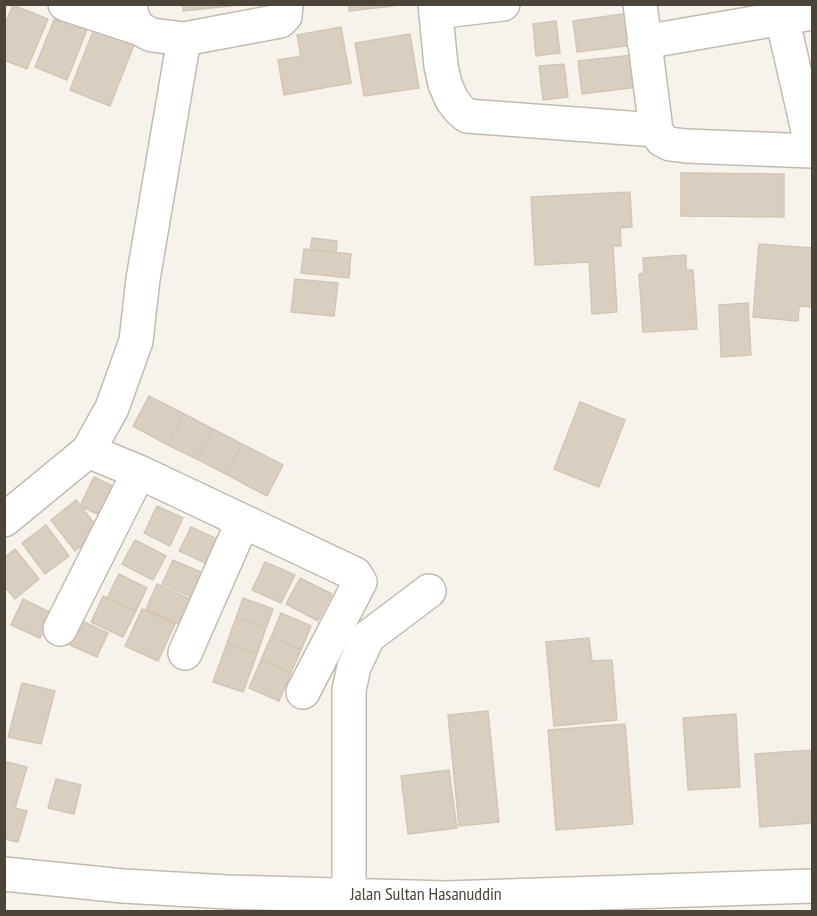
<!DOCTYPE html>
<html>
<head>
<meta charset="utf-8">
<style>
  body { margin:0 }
  #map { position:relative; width:817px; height:916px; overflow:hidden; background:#f6f3ec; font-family:"PT Sans Narrow",sans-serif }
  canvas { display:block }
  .frame { position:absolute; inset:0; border:6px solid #4b4439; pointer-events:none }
</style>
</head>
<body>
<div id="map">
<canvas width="817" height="916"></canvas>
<div class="frame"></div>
</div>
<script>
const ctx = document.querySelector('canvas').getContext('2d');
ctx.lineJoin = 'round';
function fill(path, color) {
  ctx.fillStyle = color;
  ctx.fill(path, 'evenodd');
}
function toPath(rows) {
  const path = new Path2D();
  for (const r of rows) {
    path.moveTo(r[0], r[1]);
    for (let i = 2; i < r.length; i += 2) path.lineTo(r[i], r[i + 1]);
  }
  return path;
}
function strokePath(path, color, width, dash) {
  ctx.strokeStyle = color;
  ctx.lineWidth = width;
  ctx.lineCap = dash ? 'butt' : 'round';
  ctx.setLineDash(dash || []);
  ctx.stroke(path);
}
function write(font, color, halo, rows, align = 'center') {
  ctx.font = font + ' "PT Sans Narrow",sans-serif';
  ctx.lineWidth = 6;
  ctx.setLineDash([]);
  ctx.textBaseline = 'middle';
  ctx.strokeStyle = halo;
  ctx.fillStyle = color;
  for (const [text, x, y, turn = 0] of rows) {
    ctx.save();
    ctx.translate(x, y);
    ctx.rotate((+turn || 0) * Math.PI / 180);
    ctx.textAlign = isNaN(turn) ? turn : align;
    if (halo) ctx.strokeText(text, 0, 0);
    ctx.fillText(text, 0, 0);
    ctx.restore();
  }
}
const building = toPath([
  [183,4,239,4,239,5,183,11,183,4],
  [348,4,392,4,393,6,349,11,348,4],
  [13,5,48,19,27,69,4,60,4,26,13,5],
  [630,13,634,45,577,52,573,21,630,13],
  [56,15,88,27,67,80,35,67,56,15],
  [556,21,560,53,536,56,533,24,556,21],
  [341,27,351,83,284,95,278,60,301,56,297,35,341,27],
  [94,29,134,45,110,106,70,90,94,29],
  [410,34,419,88,364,96,355,43,410,34],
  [633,55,638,87,582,94,578,61,633,55],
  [564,64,568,97,543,100,539,66,564,64],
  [681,173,784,174,784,217,681,216,681,173],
  [630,192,632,227,620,228,621,246,613,246,617,312,592,314,589,262,535,265,531,197,630,192],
  [312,238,337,241,336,253,310,250,312,238],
  [759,244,812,248,812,307,799,306,798,321,753,317,759,244],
  [304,249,351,254,349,278,301,273,304,249],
  [686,255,686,270,693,270,697,329,643,332,639,274,644,273,643,258,686,255],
  [295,279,338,283,334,316,291,312,295,279],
  [748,303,751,355,721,357,719,305,748,303],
  [149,396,184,414,168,445,133,426,149,396],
  [580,402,625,420,599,487,554,469,580,402],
  [184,414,213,429,197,459,168,445,184,414],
  [213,429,242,444,226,474,197,459,213,429],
  [242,444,283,465,267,496,226,474,242,444],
  [94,477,123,491,109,519,80,506,94,477],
  [76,500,100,531,75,551,51,520,76,500],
  [157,506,183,518,170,546,144,533,157,506],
  [46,525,69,556,45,574,22,543,46,525],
  [191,527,221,541,210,565,179,551,191,527],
  [135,540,166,556,153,580,122,564,135,540],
  [15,549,39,579,15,599,4,586,4,558,15,549],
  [173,560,205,574,194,598,162,584,173,560],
  [265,562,295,575,281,603,252,590,265,562],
  [119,574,147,588,136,611,107,598,119,574],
  [300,578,332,594,318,621,286,604,300,578],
  [157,584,192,600,181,625,146,609,157,584],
  [103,596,136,611,123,637,91,622,103,596],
  [243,598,273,609,266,628,236,618,243,598],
  [23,599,51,613,40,638,11,625,23,599],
  [142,609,175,624,158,661,125,646,142,609],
  [281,613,311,626,301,650,271,637,281,613],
  [236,618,266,628,257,654,227,643,236,618],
  [82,621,108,633,97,657,70,645,82,621],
  [271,637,301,650,291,673,261,660,271,637],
  [589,638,592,661,612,660,617,720,554,726,546,642,589,638],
  [227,643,257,654,243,692,213,682,227,643],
  [261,660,291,673,279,701,249,688,261,660],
  [22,683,55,691,41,744,8,737,22,683],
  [488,711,499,822,459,826,448,715,488,711],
  [736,714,740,787,688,790,683,718,736,714],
  [625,724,633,824,556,830,548,730,625,724],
  [812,750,812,823,760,827,755,754,812,750],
  [7,762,27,767,15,808,27,811,18,842,4,839,4,771,7,762],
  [449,770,457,828,408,834,401,776,449,770],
  [56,779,81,785,74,814,48,808,56,779]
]);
const minor = toPath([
  [65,4,138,28],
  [130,4,132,16,138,28,152,35,184,39,280,21,285,16,286,4],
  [435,4,441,66,445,84,452,100,459,109,467,116,656,130],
  [640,4,656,130,662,140,670,144,686,146,812,151],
  [779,4,812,148],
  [436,12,503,4],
  [644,42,812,13],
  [88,451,139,472,355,574,360,582,303,692],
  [4,520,88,451,112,408,136,341,143,279,184,39],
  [60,629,139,472],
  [185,653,243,521],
  [4,874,123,886,228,892,447,898,812,886],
  [349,895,349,690,354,667,368,637,429,591]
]);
const streetNames = [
  ["Jalan Sultan Hasanuddin",426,895]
];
fill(building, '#d8cfc1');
strokePath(building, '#d3c7b4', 1.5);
strokePath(minor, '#c2bbae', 36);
strokePath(minor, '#fff', 33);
write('18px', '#4b4439', '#fff', streetNames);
</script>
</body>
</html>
